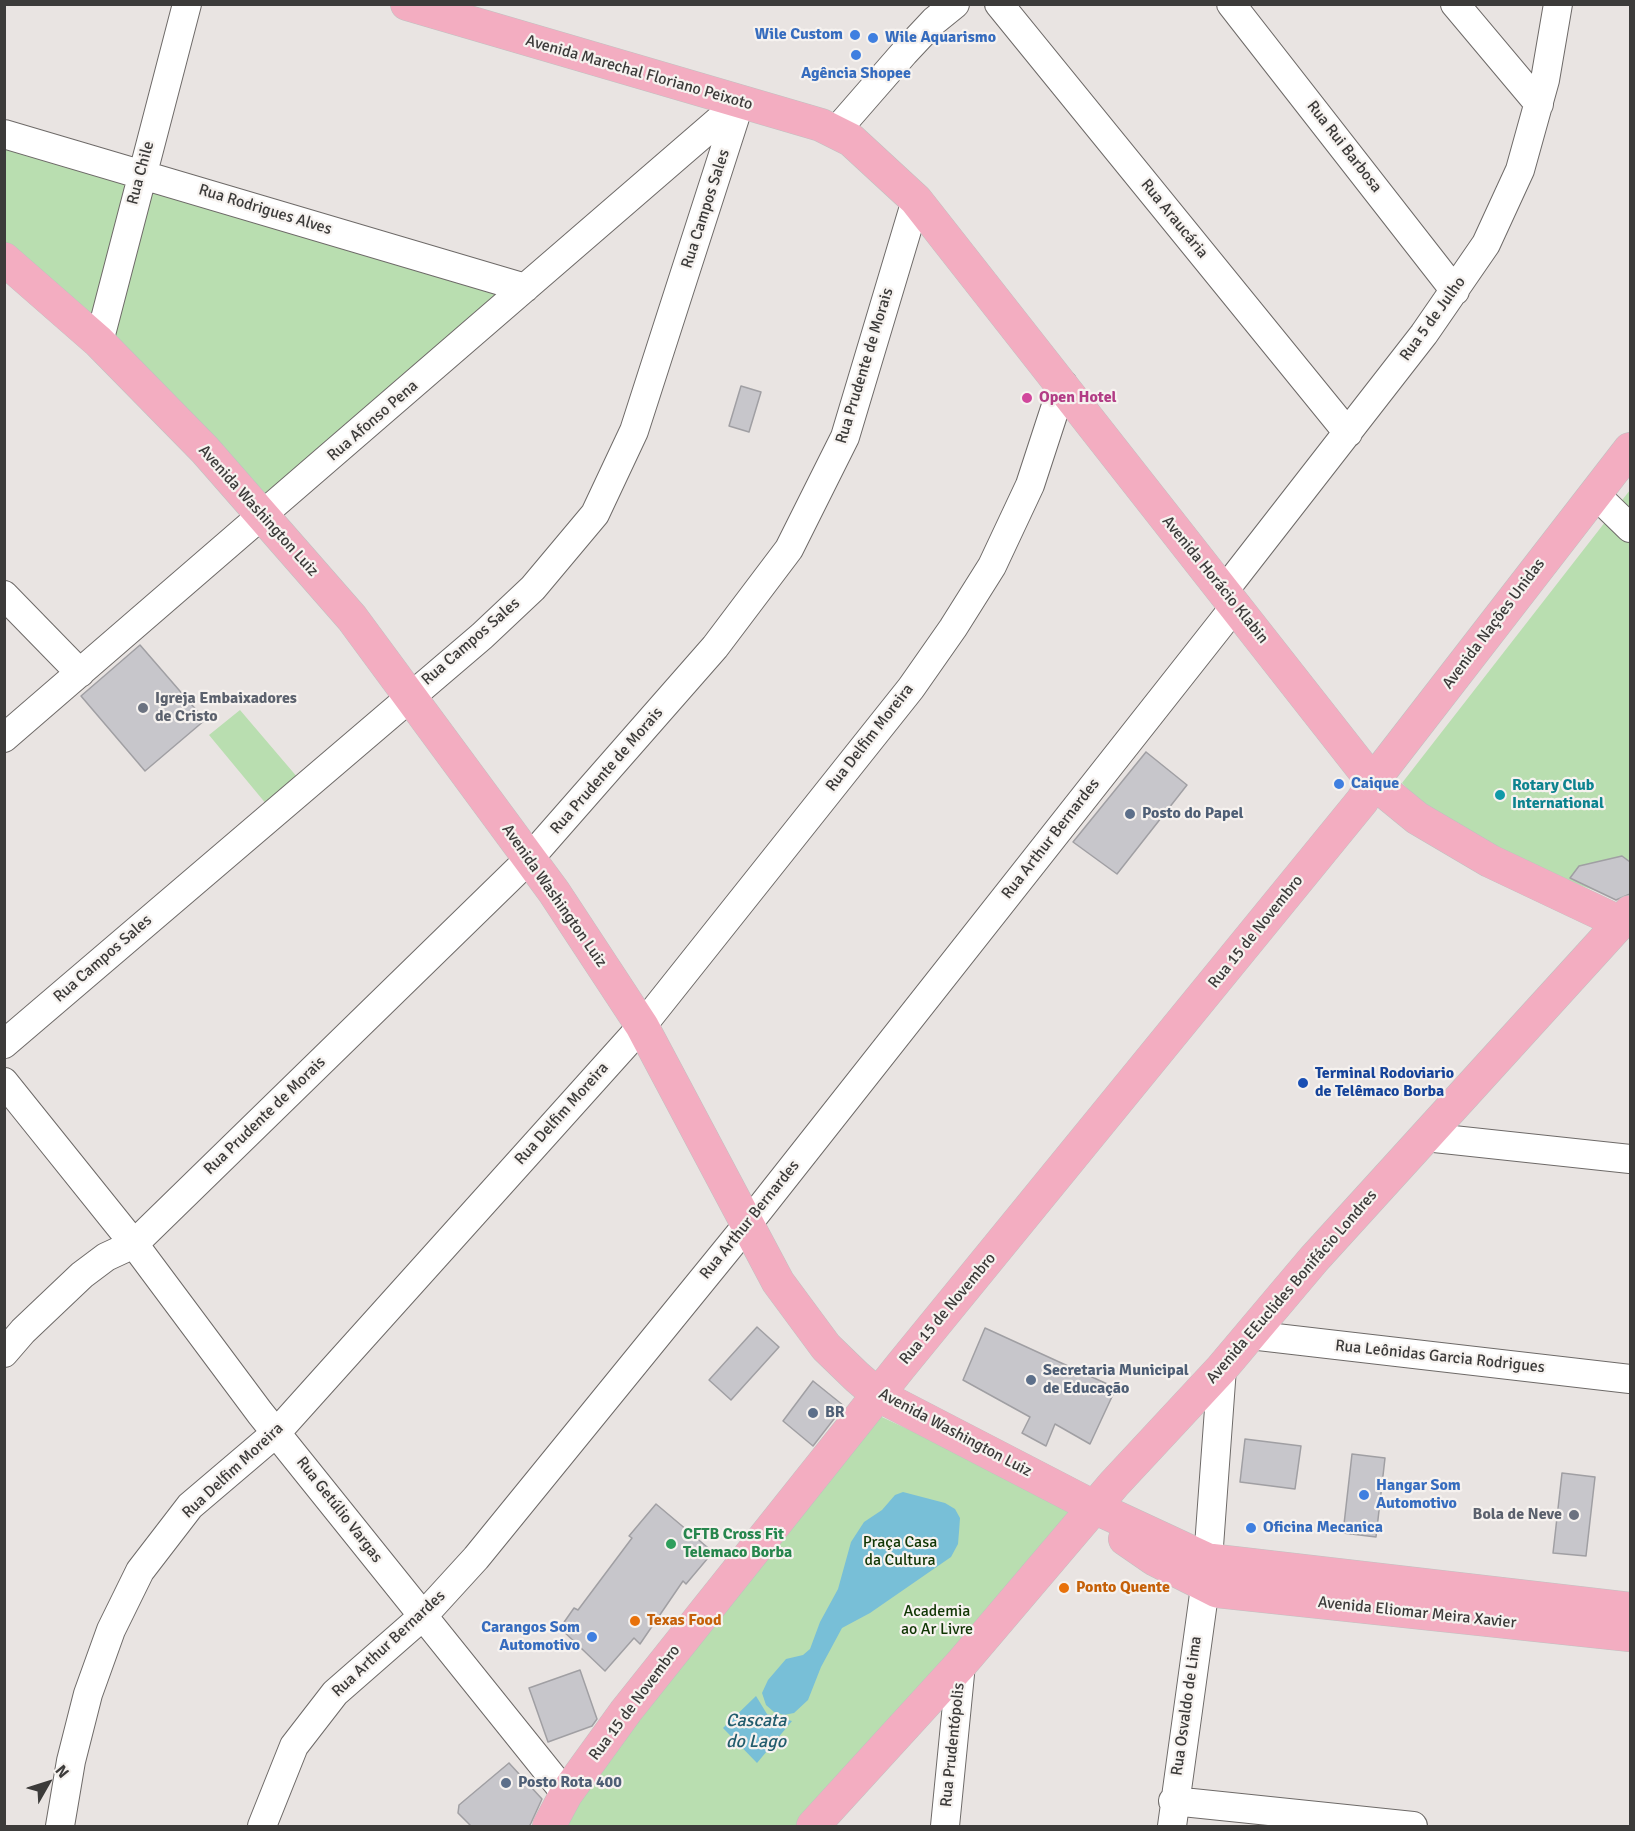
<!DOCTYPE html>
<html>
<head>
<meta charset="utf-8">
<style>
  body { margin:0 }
  #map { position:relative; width:1635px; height:1831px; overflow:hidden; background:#e9e4e2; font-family:Signika,sans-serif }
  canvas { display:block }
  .frame { position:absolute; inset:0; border:6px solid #3c3b3a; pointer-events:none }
  .north { position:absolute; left:18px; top:1753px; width:60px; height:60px; -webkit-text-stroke:4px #f6f2ef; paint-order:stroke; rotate:51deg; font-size:16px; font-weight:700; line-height:24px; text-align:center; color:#3c3b3a }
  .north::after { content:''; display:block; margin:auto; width:21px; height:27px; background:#3c3b3a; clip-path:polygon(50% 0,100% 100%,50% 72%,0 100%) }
</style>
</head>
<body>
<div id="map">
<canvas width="1635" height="1831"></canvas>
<div class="frame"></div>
<div class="north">N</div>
</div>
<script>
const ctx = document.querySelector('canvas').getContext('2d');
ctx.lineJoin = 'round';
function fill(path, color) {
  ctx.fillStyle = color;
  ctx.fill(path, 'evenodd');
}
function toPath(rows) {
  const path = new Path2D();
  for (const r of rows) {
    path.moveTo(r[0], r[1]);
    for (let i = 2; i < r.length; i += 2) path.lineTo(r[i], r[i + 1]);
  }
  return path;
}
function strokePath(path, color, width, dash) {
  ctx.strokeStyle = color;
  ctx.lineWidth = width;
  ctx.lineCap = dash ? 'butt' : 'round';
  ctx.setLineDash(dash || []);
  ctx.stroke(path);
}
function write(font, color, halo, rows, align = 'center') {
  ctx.font = font + ' Signika,sans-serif';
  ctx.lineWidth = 4.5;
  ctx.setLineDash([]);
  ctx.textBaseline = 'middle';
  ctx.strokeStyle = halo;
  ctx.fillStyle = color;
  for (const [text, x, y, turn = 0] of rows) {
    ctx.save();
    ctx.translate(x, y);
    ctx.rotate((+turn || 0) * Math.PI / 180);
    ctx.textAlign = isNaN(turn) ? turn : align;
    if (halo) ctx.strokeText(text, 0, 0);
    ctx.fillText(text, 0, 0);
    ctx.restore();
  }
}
const green = toPath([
  [4,145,512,289,264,494,67,300,5,242],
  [1630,490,1630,889,1621,900,1455,840,1402,783],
  [240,710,298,778,267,805,209,735],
  [869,1411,1085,1512,800,1826,556,1826]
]);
const water = toPath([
  [903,1492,945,1503,955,1509,960,1518,959,1532,958,1544,951,1557,870,1613,842,1628,821,1667,808,1700,794,1713,784,1715,774,1712,766,1705,762,1693,768,1680,786,1659,803,1655,810,1649,820,1622,838,1589,851,1542,864,1522,882,1510,895,1495],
  [756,1696,767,1714,792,1721,757,1763,723,1728]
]);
const building = toPath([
  [741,386,761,392,749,432,729,426,741,386],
  [140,645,205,720,145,771,81,696,140,645],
  [1146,752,1187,785,1117,874,1073,842,1146,752],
  [1622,856,1630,862,1630,894,1616,900,1570,878,1579,866,1622,856],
  [757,1327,779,1347,731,1400,709,1380,757,1327],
  [985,1328,1116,1388,1090,1444,1055,1424,1046,1446,1022,1433,1030,1417,963,1380,985,1328],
  [813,1381,844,1406,813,1446,783,1421,813,1381],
  [1245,1439,1301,1446,1295,1489,1240,1482,1245,1439],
  [1352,1454,1385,1458,1376,1537,1343,1533,1352,1454],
  [1562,1473,1595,1477,1586,1556,1553,1553,1562,1473],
  [656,1504,713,1552,686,1584,683,1581,640,1644,634,1638,605,1671,560,1628,574,1608,578,1610,632,1538,629,1536,656,1504],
  [580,1670,597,1719,592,1726,548,1742,529,1688,580,1670],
  [509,1763,542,1799,531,1823,529,1827,472,1827,458,1813,459,1805,509,1763]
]);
const minor = toPath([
  [999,4,1348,433],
  [1231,4,1455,291],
  [1455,4,1539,104],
  [836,131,904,53,934,21,955,4],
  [4,134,525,288],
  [99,342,187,4],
  [1595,494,1630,528],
  [1224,591,1424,334,1486,244,1520,170,1545,80,1558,4],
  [4,595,80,673],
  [4,738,740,102],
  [4,1044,482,636,533,588,595,514,634,431,740,102],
  [4,1082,134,1244,260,1413,566,1794],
  [1425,1137,1630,1159],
  [1250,1335,1630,1379],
  [4,1353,23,1331,82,1275,106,1257,134,1244,529,859,715,647,789,549,845,437,916,200],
  [1208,1560,1222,1368],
  [1173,1801,1413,1826],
  [60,1826,71,1761,88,1694,111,1630,140,1571,190,1506,277,1432,642,1026,911,688,953,628,992,566,1030,485,1063,384],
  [262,1826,294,1746,335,1693,423,1616,476,1558,747,1225,1236,605],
  [945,1826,961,1664],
  [1172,1826,1205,1587]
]);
const major = toPath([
  [407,4,821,125,851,140,916,200,1373,782,1417,818,1490,861,1621,923],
  [4,259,99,342,205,450,352,618,554,892,642,1026,778,1282,826,1347,857,1377,878,1395,1096,1508,1208,1560,1630,1609],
  [1125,1539,1154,1559,1217,1591,1630,1635],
  [549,1826,566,1794,626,1711,900,1367,1362,801,1380,772,1630,449],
  [813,1826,961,1664,1114,1484,1222,1368,1314,1259,1630,912]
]);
const markers = [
  [855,35,6,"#3f7fe0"],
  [873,38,6,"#3f7fe0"],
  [856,55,6,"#3f7fe0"],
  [1027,398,6,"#d1479c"],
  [143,708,6,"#6b7280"],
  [1339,784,6,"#3f7fe0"],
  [1500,795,6,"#0f9aa8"],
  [1130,814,6,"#5c6f8a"],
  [1303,1083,6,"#1a4fb4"],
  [1031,1380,6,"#5c6f8a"],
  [813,1413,6,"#5c6f8a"],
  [1364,1495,6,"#3f7fe0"],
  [1574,1515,6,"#6b7280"],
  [1251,1528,6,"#3f7fe0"],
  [671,1544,6,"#2e9e5b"],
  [1064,1588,6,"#e8710a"],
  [635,1621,6,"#e8710a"],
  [592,1637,6,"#3f7fe0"],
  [506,1783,6,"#5c6f8a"]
];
const shopNames = [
  ["Wile Custom",843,35,"right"],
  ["Wile Aquarismo",885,38],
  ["Agência Shopee",856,74,"center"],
  ["Caique",1351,784],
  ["Hangar Som",1376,1486],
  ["Automotivo",1376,1504],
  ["Oficina Mecanica",1263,1528],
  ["Carangos Som",580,1628,"right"],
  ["Automotivo",580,1646,"right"]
];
const streetNames = [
  ["Avenida Marechal Floriano Peixoto",639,73,16],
  ["Rua Rui Barbosa",1344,147,52],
  ["Rua Chile",141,173,-75],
  ["Rua Campos Sales",706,209,-72],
  ["Rua Rodrigues Alves",265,210,17],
  ["Rua Araucária",1174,219,51],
  ["Rua 5 de Julho",1433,319,-54],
  ["Rua Prudente de Morais",865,366,-73],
  ["Rua Afonso Pena",373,421,-41],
  ["Avenida Washington Luiz",258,511,48],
  ["Avenida Horácio Klabin",1215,580,51],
  ["Avenida Nações Unidas",1494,624,-53],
  ["Rua Campos Sales",471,642,-41],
  ["Rua Delfim Moreira",870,738,-52],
  ["Rua Prudente de Morais",607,771,-49],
  ["Rua Arthur Bernardes",1051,839,-52],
  ["Avenida Washington Luiz",554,896,55],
  ["Rua 15 de Novembro",1256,932,-51],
  ["Rua Campos Sales",103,959,-41],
  ["Rua Delfim Moreira",562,1114,-48],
  ["Rua Prudente de Morais",265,1116,-44],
  ["Rua Arthur Bernardes",750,1220,-51],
  ["Avenida EEuclides Bonifácio Londres",1292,1287,-49],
  ["Rua 15 de Novembro",948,1309,-50],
  ["Rua Leônidas Garcia Rodrigues",1440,1357,6],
  ["Avenida Washington Luiz",955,1433,28],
  ["Rua Delfim Moreira",233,1471,-43],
  ["Rua Getúlio Vargas",339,1510,52],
  ["Avenida Eliomar Meira Xavier",1417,1613,6],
  ["Rua Arthur Bernardes",389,1644,-43],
  ["Rua 15 de Novembro",635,1703,-53],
  ["Rua Osvaldo de Lima",1187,1706,-82],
  ["Rua Prudentópolis",953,1745,-84]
];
const hotelNames = [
  ["Open Hotel",1039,398]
];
const worshipNames = [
  ["Igreja Embaixadores",155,699],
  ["de Cristo",155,717],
  ["Bola de Neve",1562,1515,"right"]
];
const cultureNames = [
  ["Rotary Club",1512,786],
  ["International",1512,804]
];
const serviceNames = [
  ["Posto do Papel",1142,814],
  ["Secretaria Municipal",1043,1371],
  ["de Educação",1043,1389],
  ["BR",825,1413],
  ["Posto Rota 400",518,1783]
];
const transitNames = [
  ["Terminal Rodoviario",1315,1074],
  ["de Telêmaco Borba",1315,1092]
];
const leisureNames = [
  ["CFTB Cross Fit",683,1535],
  ["Telemaco Borba",683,1553]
];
const parkNames = [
  ["Praça Casa",900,1543],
  ["da Cultura",900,1561],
  ["Academia",937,1612],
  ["ao Ar Livre",937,1630]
];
const foodNames = [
  ["Ponto Quente",1076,1588],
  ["Texas Food",647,1621]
];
const waterNames = [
  ["Cascata",756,1721],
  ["do Lago",756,1742]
];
fill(green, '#b9deb0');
fill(water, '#78bfd7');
fill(building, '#c7c6cb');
strokePath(building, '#a09fa3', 1.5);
strokePath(minor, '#6e6a68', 30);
strokePath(major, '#c1c0c0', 34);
strokePath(minor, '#fff', 28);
strokePath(major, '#f3adc1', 33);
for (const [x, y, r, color] of markers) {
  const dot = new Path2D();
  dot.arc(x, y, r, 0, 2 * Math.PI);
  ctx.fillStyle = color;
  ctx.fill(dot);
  strokePath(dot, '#f6f2ef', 2);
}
write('bold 16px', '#366cbe', '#f6f2ef', shopNames, 'left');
write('16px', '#3c3b3a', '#f6f2ef', streetNames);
write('bold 16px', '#b23c85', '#f6f2ef', hotelNames, 'left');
write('bold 16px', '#5b616d', '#f6f2ef', worshipNames, 'left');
write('bold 16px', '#0d838f', '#f6f2ef', cultureNames, 'left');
write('bold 16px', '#4e5e75', '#f6f2ef', serviceNames, 'left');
write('bold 16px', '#164399', '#f6f2ef', transitNames, 'left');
write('bold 16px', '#27864d', '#f6f2ef', leisureNames, 'left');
write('16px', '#103604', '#f6f2ef', parkNames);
write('bold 16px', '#c56008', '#f6f2ef', foodNames, 'left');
write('italic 18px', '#225c6d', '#f6f2ef', waterNames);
</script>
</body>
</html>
